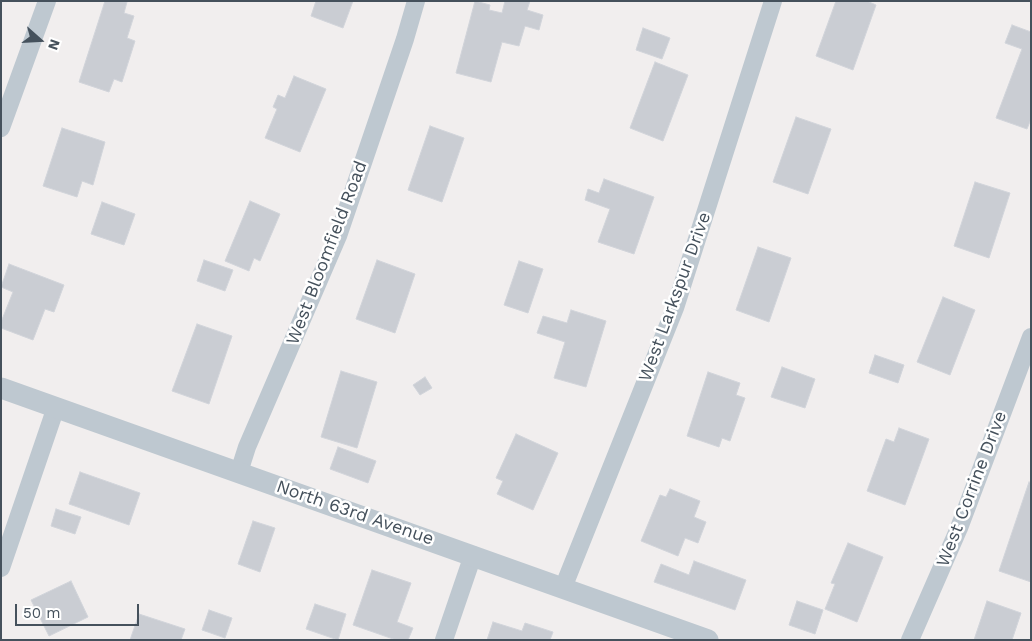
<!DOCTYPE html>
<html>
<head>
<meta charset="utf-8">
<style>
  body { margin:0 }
  #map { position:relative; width:1032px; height:641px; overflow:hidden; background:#f1eeee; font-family:"Work Sans",sans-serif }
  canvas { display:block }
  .frame { position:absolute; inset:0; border:2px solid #45515c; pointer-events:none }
  .north { position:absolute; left:15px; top:15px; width:50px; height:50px; -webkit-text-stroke:4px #fff; paint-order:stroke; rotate:109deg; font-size:14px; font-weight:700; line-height:20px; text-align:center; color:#45515c }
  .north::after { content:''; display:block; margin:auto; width:18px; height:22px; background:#45515c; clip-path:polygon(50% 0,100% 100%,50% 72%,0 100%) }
  .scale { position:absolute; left:15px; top:604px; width:124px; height:22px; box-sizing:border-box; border:2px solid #45515c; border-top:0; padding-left:6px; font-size:15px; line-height:18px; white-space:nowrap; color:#45515c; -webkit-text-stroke:4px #fff; paint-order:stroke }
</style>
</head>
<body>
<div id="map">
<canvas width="1032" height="641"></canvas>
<div class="frame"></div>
<div class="north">N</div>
<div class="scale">50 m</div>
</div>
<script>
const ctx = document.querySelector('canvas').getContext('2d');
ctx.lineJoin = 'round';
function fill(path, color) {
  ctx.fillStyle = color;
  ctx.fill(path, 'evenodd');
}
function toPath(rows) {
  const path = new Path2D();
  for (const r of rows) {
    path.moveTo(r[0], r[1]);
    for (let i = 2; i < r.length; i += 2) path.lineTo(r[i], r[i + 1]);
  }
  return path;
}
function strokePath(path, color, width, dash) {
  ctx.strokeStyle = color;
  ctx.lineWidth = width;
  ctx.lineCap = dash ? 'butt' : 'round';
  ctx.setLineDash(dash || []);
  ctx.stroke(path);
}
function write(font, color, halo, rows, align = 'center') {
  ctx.font = font + ' "Work Sans",sans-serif';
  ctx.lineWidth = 5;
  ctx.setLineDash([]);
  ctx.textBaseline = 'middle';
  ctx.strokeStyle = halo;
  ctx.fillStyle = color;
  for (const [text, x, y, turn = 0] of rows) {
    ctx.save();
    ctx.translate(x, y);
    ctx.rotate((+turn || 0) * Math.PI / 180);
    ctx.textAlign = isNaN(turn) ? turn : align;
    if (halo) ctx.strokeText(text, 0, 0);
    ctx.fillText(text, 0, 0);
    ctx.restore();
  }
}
const building = toPath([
  [105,1,127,2,124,13,134,16,127,38,135,41,122,82,114,79,109,92,79,82,105,1],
  [316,1,353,1,343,28,311,16,316,1],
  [475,1,490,5,489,10,502,13,505,1,530,1,527,10,543,15,539,30,525,26,519,46,502,42,491,82,456,73,475,1],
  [836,1,867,1,876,5,853,70,816,56,836,1],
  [1012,25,1031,32,1031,119,1027,129,996,118,1022,49,1005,43,1012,25],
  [643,28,670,38,662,59,636,50,643,28],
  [655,62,688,75,663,141,630,128,655,62],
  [294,76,326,89,300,152,265,138,277,109,273,107,278,95,285,98,294,76],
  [796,117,831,129,808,194,773,182,796,117],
  [430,126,464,138,442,202,408,190,430,126],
  [62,128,105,142,93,185,82,181,77,197,43,186,62,128],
  [604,179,654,197,634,254,598,242,610,209,585,200,588,189,599,193,604,179],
  [975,182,1010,193,989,258,954,246,975,182],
  [250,201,280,214,260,261,254,258,249,271,225,261,250,201],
  [102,202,135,214,124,245,91,234,102,202],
  [758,247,791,258,769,322,736,310,758,247],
  [204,260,233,270,225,291,197,281,204,260],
  [377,260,415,274,395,333,356,319,377,260],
  [519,261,543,269,528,313,504,305,519,261],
  [9,264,64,285,54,312,45,309,33,340,1,328,1,322,13,292,1,287,9,264],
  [943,297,975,310,950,375,917,362,943,297],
  [571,310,606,321,586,387,554,378,565,342,537,333,543,316,567,323,571,310],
  [197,324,232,336,209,404,172,391,197,324],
  [875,355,904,365,898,383,869,373,875,355],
  [782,367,815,379,805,408,771,397,782,367],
  [341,371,377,382,357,448,321,437,341,371],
  [708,372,740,383,736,395,745,398,730,441,722,438,719,447,687,436,708,372],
  [425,377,432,388,420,395,413,385,425,377],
  [899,428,929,439,905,505,867,491,886,439,894,442,899,428],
  [516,434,558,453,533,510,497,494,503,481,496,478,516,434],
  [338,447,376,461,368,483,330,469,338,447],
  [80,472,140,493,129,525,69,504,80,472],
  [1029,482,1031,483,1031,582,999,571,1029,482],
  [670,489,700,501,694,517,706,522,698,543,685,538,678,556,641,541,660,495,666,497,670,489],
  [56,509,81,517,75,534,51,526,56,509],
  [253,521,275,528,260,572,238,564,253,521],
  [848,543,883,557,857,622,825,609,835,584,831,583,848,543],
  [694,561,746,580,735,610,654,582,661,564,689,575,694,561],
  [372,570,411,583,397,622,413,628,408,640,396,640,353,625,372,570],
  [71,581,88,617,49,636,31,600,71,581],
  [797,601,823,610,815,634,789,625,797,601],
  [987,601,1021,613,1012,640,974,640,987,601],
  [315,604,346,614,338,640,306,629,315,604],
  [209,610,232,618,225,638,202,630,209,610],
  [139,614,185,629,181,640,130,640,139,614],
  [493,622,522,631,525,623,553,632,550,640,487,640,493,622]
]);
const minor = toPath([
  [1,128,47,1],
  [239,472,247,447,338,236,405,39,416,1],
  [1,568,56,407],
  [563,588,675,308,773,1],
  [444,640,473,555],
  [910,640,959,528,1031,337]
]);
const tertiary = toPath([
  [1,388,708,640]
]);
const streetNames = [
  ["West Bloomfield Road",327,253,-69],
  ["West Larkspur Drive",675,297,-70],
  ["West Corrine Drive",972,489,-69],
  ["North 63rd Avenue",355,513,19]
];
fill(building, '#cacdd3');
strokePath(building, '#d1d4da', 1);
strokePath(minor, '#bec8d0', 18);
strokePath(tertiary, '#bec8d0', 21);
write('18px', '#45515c', '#fff', streetNames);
</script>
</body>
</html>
